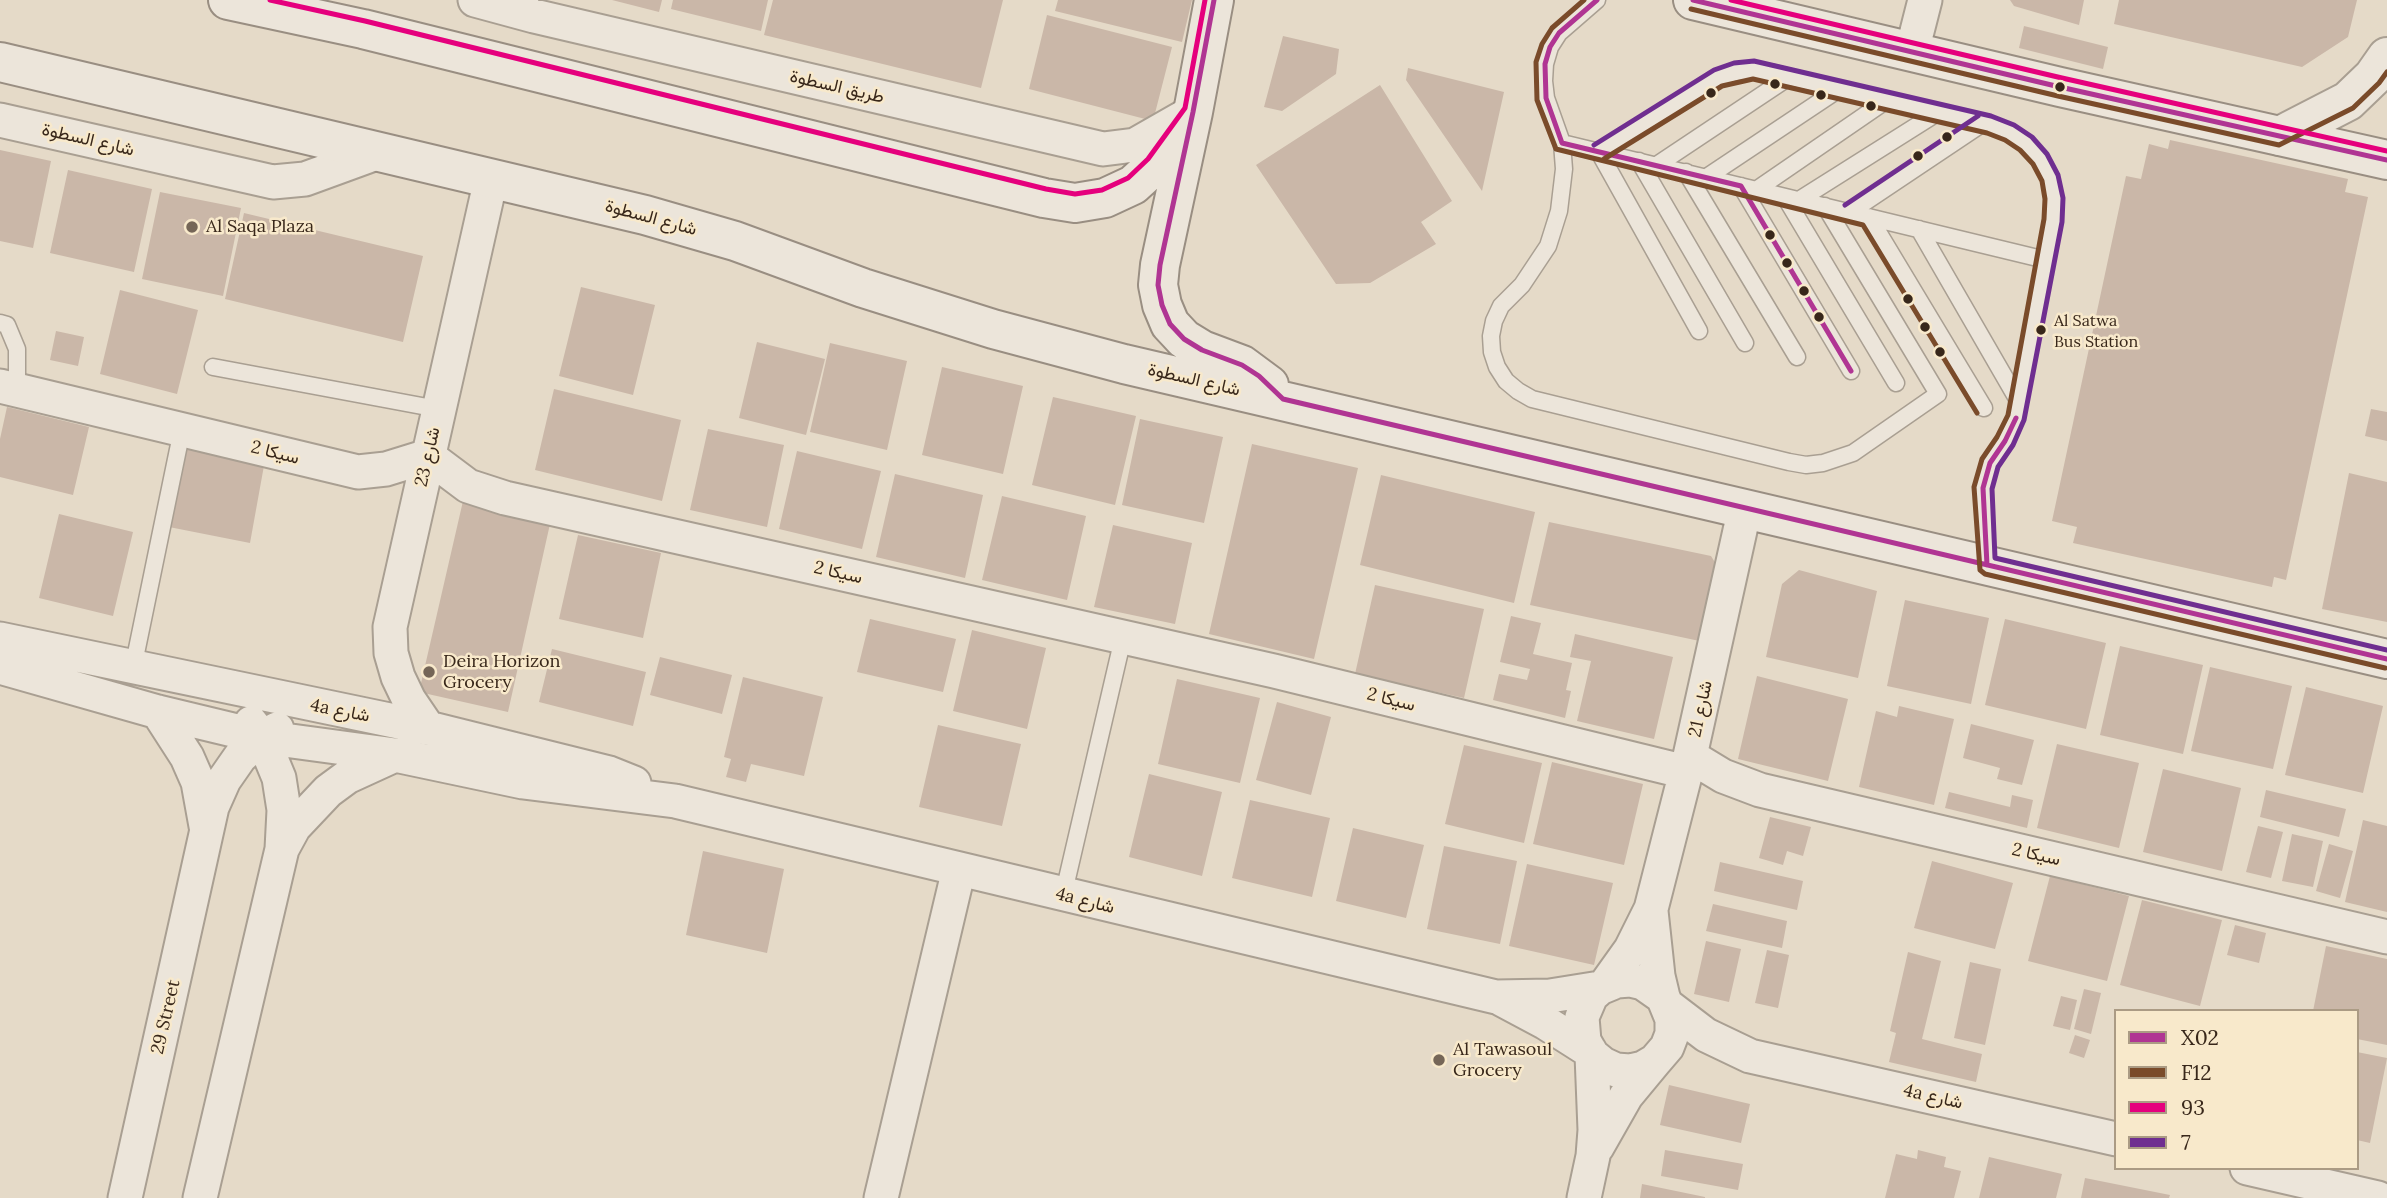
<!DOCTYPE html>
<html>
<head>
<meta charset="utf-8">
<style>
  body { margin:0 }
  #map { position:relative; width:2387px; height:1198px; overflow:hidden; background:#e5dac8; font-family:Lora,serif }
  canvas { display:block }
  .legend { position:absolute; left:2114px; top:1009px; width:245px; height:161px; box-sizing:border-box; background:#f8e9cb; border:2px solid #ab9b84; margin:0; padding:9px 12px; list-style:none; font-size:21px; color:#38271a }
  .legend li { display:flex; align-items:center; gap:14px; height:35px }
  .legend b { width:35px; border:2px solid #ab9b84 }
</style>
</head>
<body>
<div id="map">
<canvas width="2387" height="1198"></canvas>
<ul class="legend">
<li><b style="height:9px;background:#b03593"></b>X02</li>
<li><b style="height:9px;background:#7a4b2a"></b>F12</li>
<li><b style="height:9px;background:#e5007d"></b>93</li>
<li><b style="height:9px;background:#6f2e90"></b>7</li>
</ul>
</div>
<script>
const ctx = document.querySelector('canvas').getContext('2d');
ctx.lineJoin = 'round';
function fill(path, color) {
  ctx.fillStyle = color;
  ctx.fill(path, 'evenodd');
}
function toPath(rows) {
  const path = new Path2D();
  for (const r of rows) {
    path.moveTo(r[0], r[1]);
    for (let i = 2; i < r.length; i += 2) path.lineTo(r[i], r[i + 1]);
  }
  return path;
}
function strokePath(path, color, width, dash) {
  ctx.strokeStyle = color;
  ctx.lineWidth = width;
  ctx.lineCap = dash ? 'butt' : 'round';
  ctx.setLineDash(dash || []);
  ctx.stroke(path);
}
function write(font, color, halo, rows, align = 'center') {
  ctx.font = font + ' Lora,Vazirmatn,serif';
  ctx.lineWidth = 5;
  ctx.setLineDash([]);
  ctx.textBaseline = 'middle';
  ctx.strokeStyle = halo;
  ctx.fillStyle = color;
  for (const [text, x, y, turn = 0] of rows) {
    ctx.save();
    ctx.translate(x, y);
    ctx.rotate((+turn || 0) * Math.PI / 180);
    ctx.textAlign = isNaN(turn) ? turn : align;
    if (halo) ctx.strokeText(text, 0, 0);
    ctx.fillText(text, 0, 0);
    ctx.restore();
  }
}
const building = toPath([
  [612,0,662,0,659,12],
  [673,0,768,0,761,31,671,9],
  [773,0,1003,0,981,88,764,35],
  [1058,0,1192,0,1182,42,1055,11],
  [2010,0,2084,0,2079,25,2014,6],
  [2119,0,2357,0,2348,37,2302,67,2114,24],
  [1047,15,1172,47,1153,121,1029,89],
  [2024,26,2108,47,2103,69,2019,48],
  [1283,36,1339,49,1336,74,1282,111,1264,107],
  [1408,68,1504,92,1482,191,1406,80],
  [1380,85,1452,201,1421,222,1436,244,1370,283,1336,284,1256,165],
  [2170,140,2348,179,2345,192,2368,197,2286,580,2274,577,2272,587,2073,543,2077,527,2052,521,2126,176,2141,179,2149,144,2168,149],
  [0,150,51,161,33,248,0,241],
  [68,170,152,189,134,272,50,253],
  [160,192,241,208,223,296,142,279],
  [244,213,423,256,403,342,225,299],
  [581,287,655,305,633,395,559,376],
  [120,290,198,310,177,394,100,374],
  [56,331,84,337,78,366,50,360],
  [757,342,825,359,806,435,739,418],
  [830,343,907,361,887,450,810,432],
  [942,367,1023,386,1003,474,922,455],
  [554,389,681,420,662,501,535,470],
  [1053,397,1136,416,1115,505,1032,485],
  [7,407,89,427,73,495,0,477,0,439],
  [2371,409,2387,412,2387,441,2365,436],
  [1140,419,1223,437,1204,523,1122,505],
  [708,429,784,445,767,527,690,510],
  [185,444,265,460,250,543,169,527],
  [1252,444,1358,468,1314,659,1209,634],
  [797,451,881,471,862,549,779,529],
  [2349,473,2387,482,2387,622,2322,609],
  [895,474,983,495,965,578,876,557],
  [1381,475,1535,512,1514,603,1360,565],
  [1002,496,1086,516,1067,600,982,580],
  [463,501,552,515,508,712,419,692],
  [59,514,133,532,113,616,39,598],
  [1549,522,1711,556,1724,577,1709,643,1530,605],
  [1113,525,1192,543,1175,624,1094,607],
  [578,535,661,553,643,638,559,619],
  [1799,570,1877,591,1858,678,1766,657,1782,584],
  [1375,585,1484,609,1464,698,1355,674],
  [1905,600,1989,618,1971,704,1887,686],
  [1511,616,1541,623,1533,654,1572,663,1566,690,1571,691,1565,718,1493,700,1499,674,1527,680,1530,669,1500,662],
  [870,619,956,639,943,692,857,672],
  [2005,619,2106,643,2086,729,1985,705],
  [972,630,1046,648,1027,729,953,711],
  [1575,634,1673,657,1654,739,1577,721,1591,661,1570,657],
  [2120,646,2203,665,2183,754,2100,735],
  [552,649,646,672,633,726,539,702],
  [660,657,732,675,722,714,650,695],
  [2210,667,2292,686,2273,769,2191,751],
  [1757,676,1848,699,1828,781,1738,759],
  [743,677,823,697,804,776,751,764,746,782,726,777,731,759,724,757],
  [1177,679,1260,698,1240,783,1158,764],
  [2306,687,2383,706,2363,793,2285,775],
  [1277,702,1331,717,1311,795,1256,780],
  [1899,706,1954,719,1934,805,1859,787,1876,711,1897,717],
  [1971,724,2034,740,2022,785,1997,779,2000,768,1963,758],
  [938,725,1021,744,1002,826,919,807],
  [2057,744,2139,763,2119,848,2037,828],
  [1464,745,1542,763,1524,843,1445,824],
  [1552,762,1643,784,1624,865,1533,844],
  [2163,769,2241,788,2222,871,2143,852],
  [1149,774,1222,792,1202,876,1129,857],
  [2266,790,2346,809,2339,837,2260,817],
  [1949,792,2010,807,2012,795,2033,800,2027,828,1945,808],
  [1250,800,1330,818,1312,897,1232,878],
  [1770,817,1811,827,1803,856,1787,851,1783,865,1759,858],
  [2363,820,2387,826,2387,912,2345,902],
  [2258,826,2283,832,2271,878,2246,872],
  [1353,828,1424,845,1406,918,1336,901],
  [2292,834,2323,841,2313,887,2282,881],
  [2329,844,2353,851,2340,898,2316,891],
  [1444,846,1517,861,1500,944,1427,929],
  [703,851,784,869,767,953,686,935],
  [1932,861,2013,883,1995,949,1914,928],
  [1720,862,1803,881,1797,910,1714,891],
  [1527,864,1613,883,1594,965,1509,946],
  [2050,876,2129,896,2107,981,2028,961],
  [2142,900,2222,920,2200,1006,2120,985],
  [1713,904,1787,921,1782,948,1706,931],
  [2235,925,2266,933,2259,963,2227,955],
  [1706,941,1741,949,1729,1002,1694,994],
  [2326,946,2387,959,2387,1045,2357,1039,2357,1011,2313,1011],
  [1767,950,1789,955,1778,1008,1755,1003],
  [1908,952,1941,961,1922,1039,1982,1054,1976,1082,1889,1062,1896,1033,1890,1031],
  [1970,962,2001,969,1985,1045,1954,1038],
  [2084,989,2101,993,2091,1034,2074,1029],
  [2061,996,2077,1000,2070,1030,2053,1026],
  [2075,1035,2090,1040,2084,1058,2069,1053],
  [2357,1052,2387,1058,2370,1143,2357,1140],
  [1669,1085,1750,1104,1741,1143,1660,1125],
  [1665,1150,1743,1164,1738,1190,1661,1176],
  [1918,1150,1946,1157,1944,1167,1961,1171,1954,1198,1885,1198,1896,1154,1917,1159],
  [1989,1157,2062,1174,2056,1198,1979,1198],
  [2085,1178,2170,1195,2169,1198,2081,1198],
  [1642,1184,1705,1197,1705,1198,1640,1198]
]);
const service = toPath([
  [1597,0,1559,33,1550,47,1545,64,1544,81,1546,98,1562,143,1564,169,1559,211,1548,246,1522,285,1501,306,1494,321,1491,336,1492,352,1497,367,1506,381,1518,391,1532,399,1789,462,1806,465,1823,463,1853,453,1938,394,1825,206],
  [1562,143,2046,260],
  [1639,161,1745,343],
  [1657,165,1789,77],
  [1686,172,1797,357],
  [1707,177,1839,89],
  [1741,186,1851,371],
  [1756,190,1887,100],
  [1785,197,1896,383],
  [1799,200,1937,113],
  [1850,212,1983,123],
  [1869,217,1984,408],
  [1919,229,2019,402],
  [0,323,7,325,17,349,17,390],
  [1699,331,1599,152,1718,78,1736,72,1754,70,1773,73,1989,125,2009,132,2026,143,2040,159,2050,178,2054,198,2053,220,2016,418,2005,441,1990,463,1983,488,1987,565],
  [213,367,438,409],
  [133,668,182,430],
  [1063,896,1123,638]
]);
const minor = toPath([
  [475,0,534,16,1103,149,1135,145,1191,113],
  [1912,51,1925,0],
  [0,120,273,182,305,179,379,152],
  [0,386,358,472,386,469,428,456],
  [428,456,468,486,505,498,1274,671,1686,772],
  [0,639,428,728,609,773,634,783],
  [0,667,158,712,262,737,395,755,523,782,675,801,1496,997,1550,996,1600,988],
  [158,712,187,757,198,782,206,826],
  [428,728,409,700,398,677,391,653,390,627,491,179],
  [1690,756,1723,776,1760,790,2387,937],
  [282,849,294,827,328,791,347,777,395,755],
  [1651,911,1658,976,1663,997,1672,1019,1672,1034,1667,1047,1655,1061,1643,1068,1630,1071,1616,1070,1603,1064,1592,1055,1584,1041,1582,1017,1591,996,1600,988,1617,981,1630,980,1643,983,1663,997],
  [1606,984,1631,949,1651,909,1690,756,1745,508],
  [1501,999,1546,1023,1590,1051],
  [1668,1006,1706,1035,1750,1056,2116,1139],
  [1597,1147,1626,1096,1655,1061],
  [2247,1168,2378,1198],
  [125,1198,212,807,224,780,240,757,262,737,277,729],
  [200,1198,282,849,284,810,279,778,262,737,251,723],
  [881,1198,959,869],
  [1584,1198,1593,1156,1595,1130,1592,1055]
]);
const tertiary = toPath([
  [2280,136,2348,101,2373,77,2387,57]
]);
const secondary = toPath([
  [228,0,363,29,1044,198,1075,203,1105,198,1133,185,1155,165,1193,112],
  [1214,0,1193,112,1160,265,1158,285,1162,305,1170,324,1184,339,1202,350,1242,365,1269,385],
  [1693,0,2060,87,2387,160],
  [0,62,645,215,735,241,863,288,993,329,1124,364,2387,659]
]);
const bus1 = toPath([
  [1214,0,1193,112,1160,265,1158,285,1162,305,1170,324,1184,339,1202,350,1242,365,1259,376,1283,399,2387,659],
  [1597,0,1559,33,1550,47,1545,64,1546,98,1562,143,1741,186,1851,371],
  [1693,0,2060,87,2387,160],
  [1987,565,1983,488,1990,463,2005,441,2016,418]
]);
const bus2 = toPath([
  [1584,0,1552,28,1542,44,1536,62,1537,100,1556,149,1863,225,1977,413],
  [1691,9,2058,96,2279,145,2353,108,2379,83,2387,72],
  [1604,159,1722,86,1753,79,1987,133,2005,140,2020,150,2033,164,2042,181,2045,199,2044,219,2008,415,1997,437,1982,459,1974,487,1980,570,1985,574,2385,668]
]);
const bus3 = toPath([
  [270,0,365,21,1046,189,1075,194,1102,190,1128,178,1148,159,1185,108,1205,0],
  [1731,0,2062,78,2387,151]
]);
const bus4 = toPath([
  [1594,145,1714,70,1734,63,1754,61,1991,116,2014,125,2032,137,2047,154,2058,175,2063,198,2062,222,2024,420,2013,445,1998,467,1992,489,1995,558,2387,650],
  [1845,205,1978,116]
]);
const markers = [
  [1775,84,6,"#38271a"],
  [2060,87,6,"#38271a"],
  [1711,93,6,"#38271a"],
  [1821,95,6,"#38271a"],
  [1871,106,6,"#38271a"],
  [1947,137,6,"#38271a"],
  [1918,156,6,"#38271a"],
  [192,227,7,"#756657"],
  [1770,235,6,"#38271a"],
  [1787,263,6,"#38271a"],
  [1804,291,6,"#38271a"],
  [1908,299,6,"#38271a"],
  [1819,317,6,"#38271a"],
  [1925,327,6,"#38271a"],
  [2041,330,6,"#38271a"],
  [1940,352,6,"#38271a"],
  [429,672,7,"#756657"],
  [1439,1060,7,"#756657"]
];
const busNames = [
  ["Al Satwa",2054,321],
  ["Bus Station",2054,342]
];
const streetNames = [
  ["طريق السطوة",837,87,13],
  ["شارع السطوة",88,140,13],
  ["شارع السطوة",651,218,15],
  ["شارع السطوة",1194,380,13],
  ["سيكا 2",275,453,14],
  ["شارع 23",428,457,-77],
  ["سيكا 2",838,573,13],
  ["سيكا 2",1391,700,14],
  ["شارع 21",1701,709,-78],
  ["4a شارع",340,711,11],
  ["سيكا 2",2036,855,13],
  ["4a شارع",1085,901,14],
  ["29 Street",166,1017,-77],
  ["4a شارع",1933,1097,13]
];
const poiNames = [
  ["Al Saqa Plaza",206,227],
  ["Deira Horizon",443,662],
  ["Grocery",443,683],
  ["Al Tawasoul",1453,1050],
  ["Grocery",1453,1071]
];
fill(building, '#cab7a8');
strokePath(service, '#a99f92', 19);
strokePath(minor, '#a99f92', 37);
strokePath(tertiary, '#a99f92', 42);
strokePath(secondary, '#998e82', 42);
strokePath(service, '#ece5da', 16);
strokePath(minor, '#ece5da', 33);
strokePath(tertiary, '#ece5da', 38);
strokePath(secondary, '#ece5da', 38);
strokePath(bus1, '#b03593', 5);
strokePath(bus2, '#7a4b2a', 5);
strokePath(bus3, '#e5007d', 5);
strokePath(bus4, '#6f2e90', 5);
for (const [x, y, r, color] of markers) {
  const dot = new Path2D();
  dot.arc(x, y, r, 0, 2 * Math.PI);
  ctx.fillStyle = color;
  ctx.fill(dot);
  strokePath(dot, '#f8e9cb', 2.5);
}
write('16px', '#38271a', '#f8e9cb', busNames, 'left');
write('18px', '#38271a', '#f8e9cb', streetNames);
write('18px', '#38271a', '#f8e9cb', poiNames, 'left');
</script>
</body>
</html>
